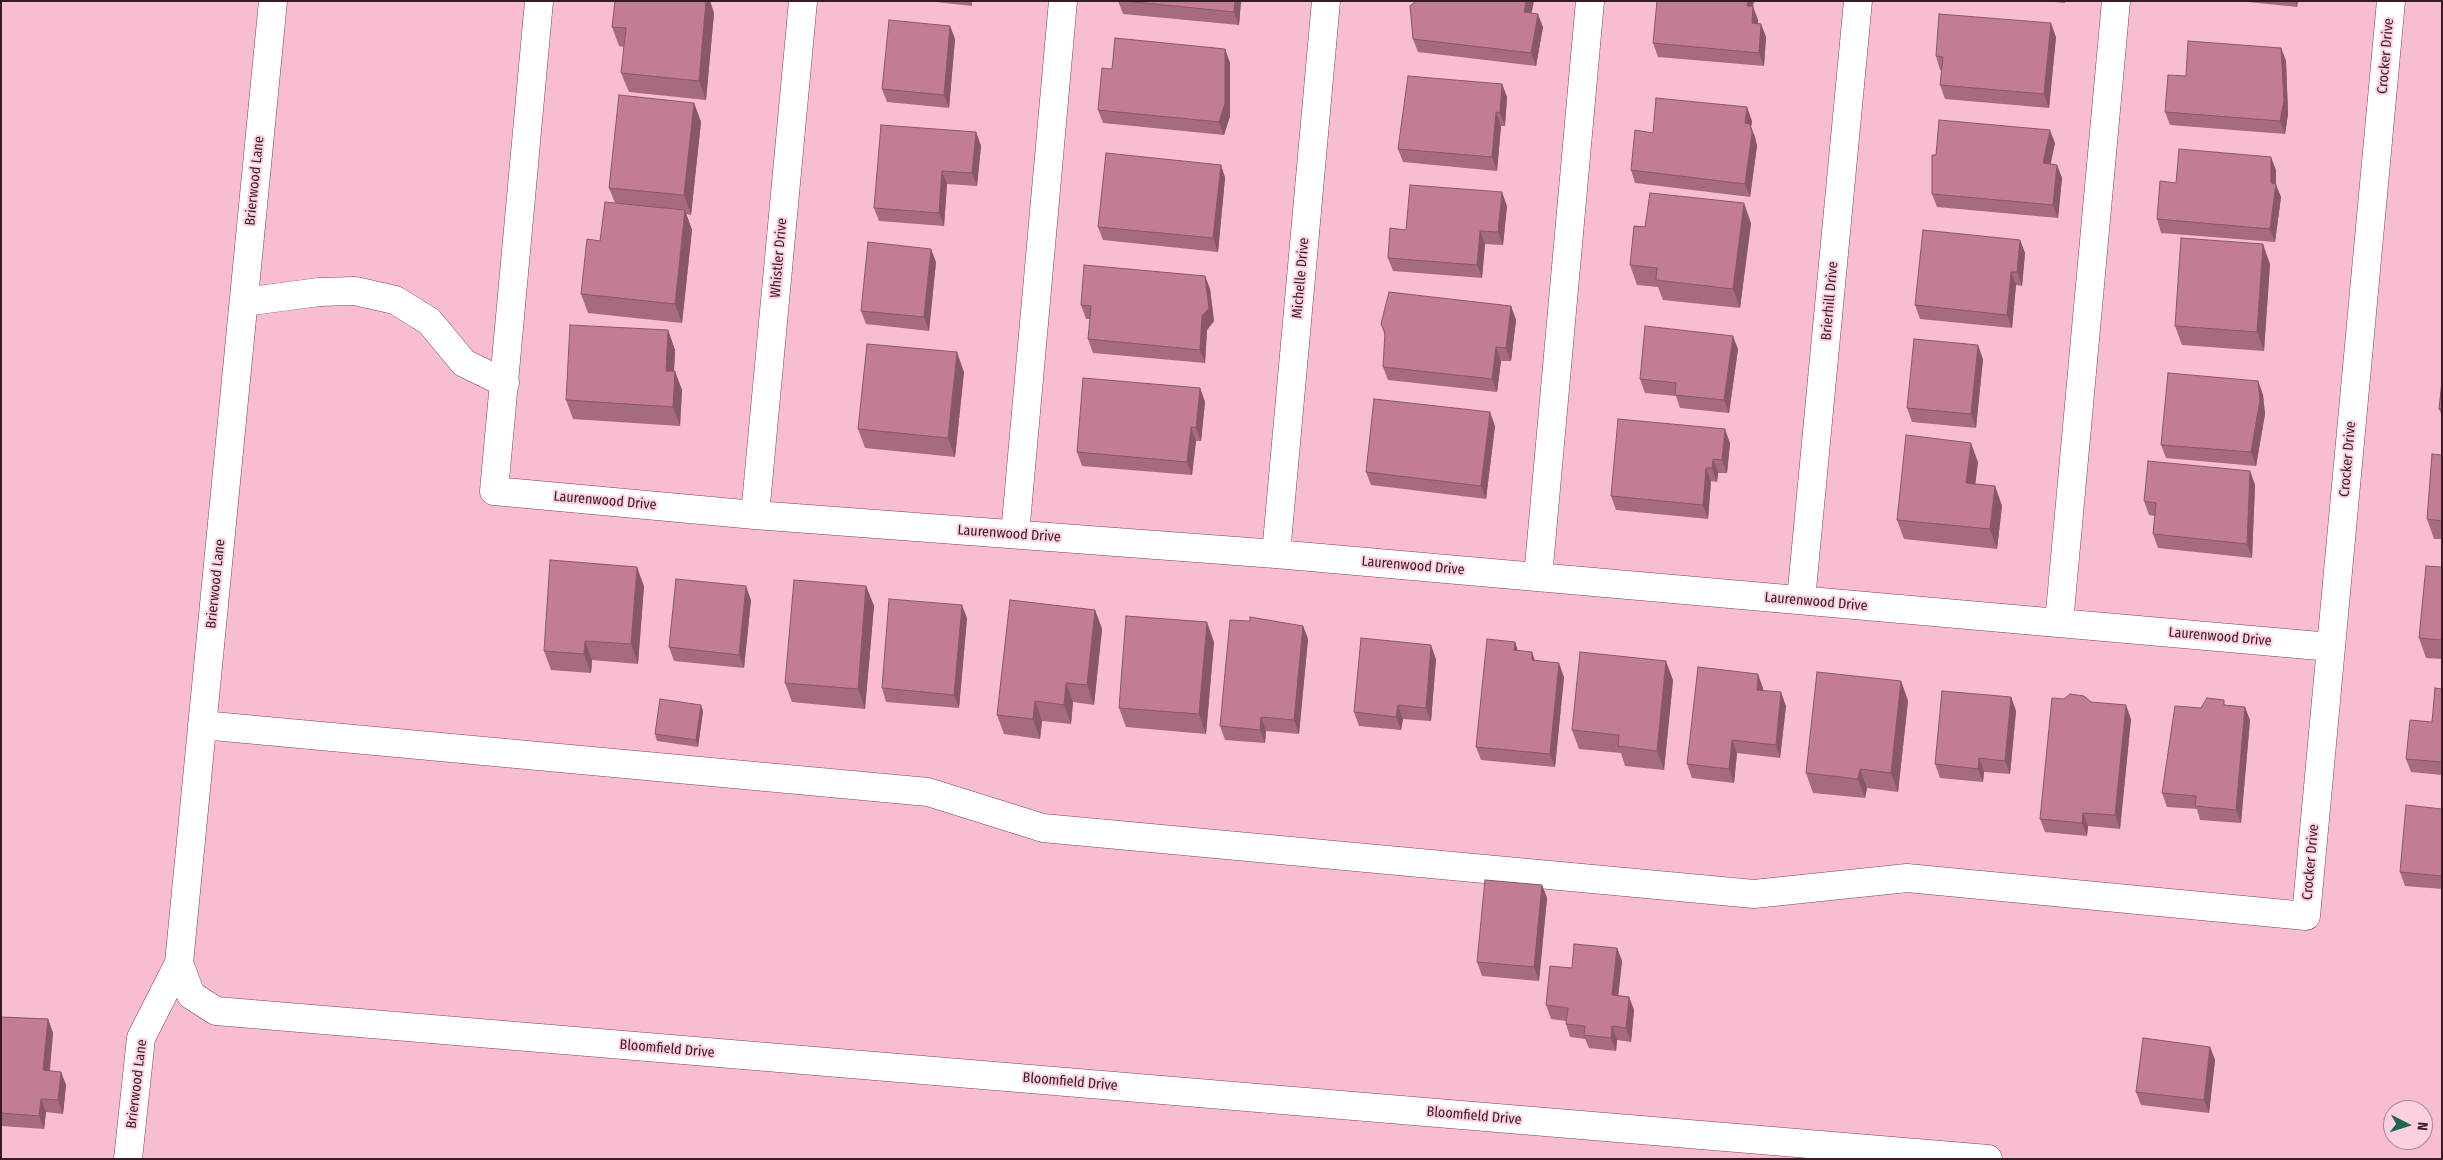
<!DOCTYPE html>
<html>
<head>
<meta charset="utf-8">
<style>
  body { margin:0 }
  #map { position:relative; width:2443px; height:1160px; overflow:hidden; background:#f9bdd2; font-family:"Fira Sans Condensed",sans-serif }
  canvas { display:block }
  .frame { position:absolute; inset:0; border:2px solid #361b25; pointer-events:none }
  .north { position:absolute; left:2383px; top:1100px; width:50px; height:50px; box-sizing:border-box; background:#fdcfdf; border:1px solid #ad8795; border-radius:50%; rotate:95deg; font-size:14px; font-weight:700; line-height:20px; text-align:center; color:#361b25 }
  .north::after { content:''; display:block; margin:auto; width:18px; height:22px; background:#206456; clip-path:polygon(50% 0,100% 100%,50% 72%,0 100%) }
</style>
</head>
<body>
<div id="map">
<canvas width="2443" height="1160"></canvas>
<div class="frame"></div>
<div class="north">N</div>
</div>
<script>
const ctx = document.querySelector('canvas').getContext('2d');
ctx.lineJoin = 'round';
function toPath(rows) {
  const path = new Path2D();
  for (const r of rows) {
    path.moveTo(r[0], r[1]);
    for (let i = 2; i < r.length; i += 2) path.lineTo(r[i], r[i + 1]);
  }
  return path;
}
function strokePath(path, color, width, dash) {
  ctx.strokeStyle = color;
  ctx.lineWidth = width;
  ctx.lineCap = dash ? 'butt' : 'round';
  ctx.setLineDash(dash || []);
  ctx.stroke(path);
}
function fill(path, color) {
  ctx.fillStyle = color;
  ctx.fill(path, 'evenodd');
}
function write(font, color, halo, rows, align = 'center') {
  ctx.font = font + ' "Fira Sans Condensed",sans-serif';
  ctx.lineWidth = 4;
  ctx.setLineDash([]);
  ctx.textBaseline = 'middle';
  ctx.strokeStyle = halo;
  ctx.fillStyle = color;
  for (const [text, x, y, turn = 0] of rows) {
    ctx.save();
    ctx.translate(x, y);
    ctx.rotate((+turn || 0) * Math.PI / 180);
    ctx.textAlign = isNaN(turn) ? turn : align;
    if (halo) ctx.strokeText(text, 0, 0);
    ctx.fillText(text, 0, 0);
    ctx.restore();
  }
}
const minor = toPath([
  [539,1,494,491,755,515,1276,554,2331,647],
  [244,302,319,292,355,291,395,300,429,321,464,363,505,383],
  [755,515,803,1],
  [1015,534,1063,1],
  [1276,554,1326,1],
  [1538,577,1590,1],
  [1801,600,1858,1],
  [2059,623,2116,1],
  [202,725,928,792,1043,828,1754,894,1907,878,2306,916,2391,1],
  [179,963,191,995,216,1011,1988,1159],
  [128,1159,141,1038,179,963,273,1]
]);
const wall = toPath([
  [706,1,710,1,714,13,706,100,629,92,621,73,624,47,619,46,612,27],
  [927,1,972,1,972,6],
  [1118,1,1241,1,1239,25,1123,14],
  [2044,1,2065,1,2065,3],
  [2238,1,2298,1,2297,7],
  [1753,7,1758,20,1758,23,1761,24,1766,37,1764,66,1658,57,1653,43],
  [1531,13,1543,27,1536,66,1418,52,1413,39],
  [950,26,955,39,949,108,887,102,882,89],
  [2056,37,2049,108,1945,99,1940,85,1942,70,1940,70,1936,56],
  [2281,48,2286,61,2288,114,2285,134,2170,125,2165,112,2186,76],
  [1225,49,1230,63,1230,116,1224,135,1103,123,1098,110,1112,69],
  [1502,84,1507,97,1505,126,1501,126,1497,171,1403,162,1398,149],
  [694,103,701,122,691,215,686,214,692,230,682,323,588,313,581,294,615,203,609,188],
  [1752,121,1751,127,1755,137,1757,146,1750,197,1635,183,1631,170,1653,133],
  [976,132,981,146,977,186,947,184,944,226,879,221,874,208],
  [2055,143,2050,164,2057,165,2062,178,2058,218,1937,207,1932,194,1936,155],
  [1221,165,1225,178,1218,252,1103,240,1098,227],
  [2276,170,2276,185,2281,197,2275,242,2161,233,2157,219,2176,183],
  [1507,206,1503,245,1485,244,1482,278,1393,271,1388,258,1406,230],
  [1751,223,1740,308,1663,300,1658,287,1637,285,1630,265,1645,227],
  [2020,240,2025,253,2022,286,2016,285,2012,328,1920,319,1915,305],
  [936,262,929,331,866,324,861,311],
  [2270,264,2264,351,2182,345,2175,326],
  [1205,276,1210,289,1214,321,1207,330,1205,363,1093,353,1088,339,1090,319,1086,319,1081,305],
  [1511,306,1516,320,1511,361,1501,361,1497,392,1388,380,1383,367,1385,336,1381,324],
  [668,330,675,350,674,371,682,390,680,426,573,419,566,400],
  [1738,349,1729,413,1680,408,1676,396,1645,393,1640,379],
  [1983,359,1976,428,1912,422,1907,408],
  [964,372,955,457,865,448,858,429],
  [2258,381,2263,395,2265,414,2256,466,2166,458,2161,445],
  [2442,381,2442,416,2439,409],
  [1200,388,1205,402,1201,441,1196,441,1192,475,1082,466,1077,452],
  [1495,426,1486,499,1371,485,1366,472],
  [1730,443,1727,473,1718,473,1717,482,1711,481,1708,519,1616,510,1611,496],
  [2442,455,2442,539,2434,539,2427,519],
  [1978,462,1975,484,1995,486,2002,506,1997,549,1904,539,1897,520],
  [2250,471,2255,485,2252,558,2158,548,2153,534,2155,516,2149,515,2144,501],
  [2442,567,2442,659,2426,658,2419,638],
  [644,586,638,664,592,660,591,673,551,670,544,651],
  [866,586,874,606,865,709,792,702,785,683],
  [751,600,744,668,674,661,669,647],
  [1095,610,1102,629,1094,705,1073,702,1071,724,1042,721,1040,739,1004,734,997,715],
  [967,618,959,708,886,702,882,688],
  [1303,626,1308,639,1299,734,1266,731,1265,743,1225,740,1220,726],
  [1214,642,1206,734,1126,727,1119,708],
  [1515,642,1518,651,1564,677,1555,767,1481,760,1476,747],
  [1436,659,1431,721,1403,719,1401,730,1359,726,1354,712],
  [1673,680,1664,770,1625,766,1621,753,1579,749,1572,730],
  [1901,681,1908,701,1898,792,1867,788,1865,798,1813,793,1806,773],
  [1763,688,1763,690,1786,706,1780,758,1737,753,1734,783,1692,778,1687,764],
  [2442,689,2442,775,2411,772,2406,759,2432,722],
  [2011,697,2016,711,2010,774,1984,772,1983,782,1940,778,1935,764],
  [2064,699,2091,702,2131,719,2120,829,2088,826,2087,836,2045,832,2040,819],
  [2226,705,2250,720,2241,823,2200,820,2197,809,2167,807,2162,793,2201,708],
  [703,711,698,747,657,741,655,734],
  [2442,809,2442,889,2405,886,2400,872],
  [1542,885,1547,898,1539,981,1482,976,1477,962],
  [1617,948,1622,961,1618,995,1629,997,1634,1010,1631,1042,1617,1040,1616,1051,1589,1048,1585,1039,1570,1037,1566,1024,1566,1021,1551,1019,1546,1005,1572,968],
  [1,1017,48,1019,53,1033,50,1071,61,1072,66,1085,63,1114,46,1112,44,1129,1,1126],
  [2210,1047,2215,1060,2209,1113,2141,1105,2136,1092]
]);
const shadedWall = toPath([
  [706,1,710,1,714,13,706,100,699,81],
  [1235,1,1241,1,1239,25,1234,12],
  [1526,1,1534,1,1529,26,1524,12],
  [1748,1,1754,1,1753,7,1758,20,1757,36,1752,23,1747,6],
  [2295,1,2298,1,2297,7],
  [1538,14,1543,27,1536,66,1531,53],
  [2051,23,2056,37,2049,108,2044,94],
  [1761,24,1766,37,1764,66,1759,53],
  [950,26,955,39,949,108,944,95],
  [2281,48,2286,61,2288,114,2285,134,2280,121],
  [1225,49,1230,63,1230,116,1224,135,1219,122],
  [1502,84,1507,97,1505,126,1500,113],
  [694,103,701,122,691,215,684,195],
  [1747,107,1752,121,1751,127,1755,137,1757,146,1750,197,1745,184,1745,123],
  [1496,112,1501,126,1497,171,1492,157],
  [2050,130,2055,143,2048,177,2043,163],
  [976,132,981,146,977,186,972,173],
  [2271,157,2276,170,2276,185,2281,197,2275,242,2270,229],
  [1221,165,1225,178,1218,252,1213,238],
  [2057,165,2062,178,2058,218,2053,205],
  [942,171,947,184,944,226,939,213],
  [1502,192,1507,206,1503,245,1498,232],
  [1744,203,1751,223,1740,308,1733,289],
  [685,210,692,230,682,323,675,304],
  [1480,231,1485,244,1482,278,1477,265],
  [2020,240,2025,253,2022,286,2017,272],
  [2263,244,2270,264,2264,351,2257,332],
  [931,249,936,262,929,331,924,317],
  [2011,272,2016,285,2012,328,2007,315],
  [1205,276,1210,289,1214,321,1207,330,1205,363,1200,350],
  [1511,306,1516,320,1511,361,1506,348],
  [668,330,675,350,673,390,666,371],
  [1733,336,1738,349,1729,413,1724,400],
  [1978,345,1983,359,1976,428,1971,414],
  [1496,347,1501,361,1497,392,1492,379],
  [957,352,964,372,955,457,948,438],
  [675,371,682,390,680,426,673,407],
  [2258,381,2263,395,2265,414,2256,466,2251,452],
  [1200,388,1205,402,1201,441,1196,428],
  [1490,412,1495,426,1486,499,1481,486],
  [1191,427,1196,441,1192,475,1187,462],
  [1725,429,1730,443,1727,473,1722,460],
  [1971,443,1978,462,1973,503,1966,483],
  [1713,459,1718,473,1717,482,1712,468],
  [1706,468,1711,481,1708,519,1703,505],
  [2250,471,2255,485,2252,558,2247,544],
  [1995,486,2002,506,1997,549,1990,529],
  [637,567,644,586,638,664,631,644],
  [746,586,751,600,744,668,739,655],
  [866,586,874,606,865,709,858,689],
  [962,605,967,618,959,708,954,695],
  [1095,610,1102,629,1094,705,1087,685],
  [1207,622,1214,642,1206,734,1199,714],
  [1303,626,1308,639,1299,734,1294,720],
  [585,641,592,660,591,673,584,654],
  [1515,642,1519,655,1514,650],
  [1431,645,1436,659,1431,721,1426,708],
  [1532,652,1537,666,1532,660],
  [1666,661,1673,680,1664,770,1657,751],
  [1559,663,1564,677,1555,767,1550,754],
  [1758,674,1763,688,1762,703,1757,690],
  [1901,681,1908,701,1898,792,1891,773],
  [1066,683,1073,702,1071,724,1064,705],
  [1781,692,1786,706,1780,758,1776,745],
  [2011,697,2016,711,2010,774,2005,761],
  [1035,701,1042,721,1040,739,1033,719],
  [701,705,703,711,698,747,696,740],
  [1398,705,1403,719,1401,730,1396,717],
  [2126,705,2131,719,2120,829,2115,815],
  [2245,707,2250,720,2241,823,2236,810],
  [1261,717,1266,731,1265,743,1260,730],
  [1732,740,1737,753,1734,783,1729,769],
  [1979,758,1984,772,1983,782,1978,769],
  [1860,769,1867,788,1865,798,1858,779],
  [2083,813,2088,826,2087,836,2082,823],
  [1542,885,1547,898,1539,981,1534,967],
  [1617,948,1622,961,1617,1008,1612,995],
  [1629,997,1634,1010,1631,1042,1626,1028],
  [48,1019,53,1033,48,1084,43,1070],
  [1612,1026,1617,1040,1616,1051,1611,1038],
  [2210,1047,2215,1060,2209,1113,2204,1100],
  [61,1072,66,1085,63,1114,58,1100],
  [41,1099,46,1112,44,1129,39,1116]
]);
const building = toPath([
  [615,1,706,1,699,81,621,73,626,28,612,27,615,1],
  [1124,1,1235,1,1234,12,1124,1],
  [1416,1,1526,1,1524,12,1538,14,1531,53,1413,39,1410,6,1416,1],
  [1657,1,1748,1,1747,6,1753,6,1752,23,1761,24,1759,53,1653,43,1657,1],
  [1939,14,2051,23,2044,94,1940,85,1943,57,1936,56,1939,14],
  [889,20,950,26,944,95,882,89,889,20],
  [1115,38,1225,49,1225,103,1219,122,1098,110,1102,68,1112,69,1115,38],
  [2188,41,2281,48,2284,101,2280,121,2165,112,2168,75,2186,76,2188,41],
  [1408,76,1502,84,1500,113,1496,112,1492,157,1398,149,1408,76],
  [619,95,694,103,684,195,609,188,619,95],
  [1656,98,1747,107,1745,123,1750,124,1752,133,1745,184,1631,170,1635,130,1653,133,1656,98],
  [1939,120,2050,130,2043,163,2057,165,2053,205,1932,194,1932,155,1936,155,1939,120],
  [881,125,976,132,972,173,942,171,939,213,874,208,881,125],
  [2179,149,2271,157,2271,183,2276,184,2270,229,2157,219,2160,181,2176,183,2179,149],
  [1106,153,1221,165,1213,238,1098,227,1106,153],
  [1410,185,1502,192,1498,232,1480,231,1477,265,1388,258,1390,228,1406,230,1410,185],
  [1650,193,1744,203,1733,289,1656,280,1657,268,1630,265,1634,226,1645,227,1650,193],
  [605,202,685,210,675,304,581,294,587,239,600,241,605,202],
  [1923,230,2020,240,2017,272,2011,272,2007,315,1915,305,1923,230],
  [2181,238,2263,244,2257,332,2175,326,2181,238],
  [868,242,931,249,924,317,861,311,868,242],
  [1084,265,1205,276,1209,308,1202,316,1200,350,1088,339,1091,306,1081,305,1084,265],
  [1389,292,1511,306,1506,348,1496,347,1492,379,1383,367,1385,332,1381,324,1389,292],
  [570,325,668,330,666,371,675,371,673,407,566,400,570,325],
  [1645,326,1733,336,1724,400,1675,395,1676,383,1640,379,1645,326],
  [1914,339,1978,345,1971,414,1907,408,1914,339],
  [867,344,957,352,948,438,858,429,867,344],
  [2168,373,2258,381,2260,400,2251,452,2161,445,2168,373],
  [1083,378,1200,388,1196,428,1191,427,1187,462,1077,452,1083,378],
  [2442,381,2442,409,2439,409,2442,381],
  [1374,399,1490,412,1481,486,1366,472,1374,399],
  [1618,419,1725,429,1722,460,1713,459,1712,468,1706,468,1703,505,1611,496,1618,419],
  [1906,435,1971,443,1966,483,1995,486,1990,529,1897,520,1906,435],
  [2432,454,2442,455,2442,521,2427,519,2432,454],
  [2148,461,2250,471,2247,544,2153,534,2156,503,2144,501,2148,461],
  [550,560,637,567,631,644,585,641,584,654,544,651,550,560],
  [2426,566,2442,567,2442,640,2419,638,2426,566],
  [676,579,746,586,739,655,669,647,676,579],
  [794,580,866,586,858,689,785,683,794,580],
  [889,599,962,605,954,695,882,688,889,599],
  [1010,600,1095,610,1087,685,1066,683,1064,705,1035,701,1033,719,997,715,1010,600],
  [1126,616,1207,622,1199,714,1119,708,1126,616],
  [1250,617,1303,626,1294,720,1261,717,1260,730,1220,726,1230,620,1250,621,1250,617],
  [1361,638,1431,645,1426,708,1398,705,1396,717,1354,712,1361,638],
  [1487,639,1515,642,1514,650,1532,652,1532,660,1559,663,1550,754,1476,747,1487,639],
  [1580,652,1666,661,1657,751,1618,746,1619,735,1572,730,1580,652],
  [1698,667,1758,674,1757,690,1781,692,1776,745,1732,740,1729,769,1687,764,1698,667],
  [1817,672,1901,681,1891,773,1860,769,1858,779,1806,773,1817,672],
  [2435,688,2442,689,2442,762,2406,759,2410,720,2432,722,2435,688],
  [1942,691,2011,697,2005,761,1979,758,1978,769,1935,764,1942,691],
  [2070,694,2084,696,2091,702,2126,705,2115,815,2083,813,2082,823,2040,819,2052,698,2064,699,2070,694],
  [2207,698,2224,700,2224,705,2245,707,2236,810,2195,806,2196,796,2162,793,2175,706,2201,708,2207,698],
  [660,699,701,705,696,740,655,734,660,699],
  [2406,805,2442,809,2442,876,2400,872,2406,805],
  [1485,880,1542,885,1534,967,1477,962,1485,880],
  [1574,944,1617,948,1612,995,1629,997,1626,1028,1612,1026,1611,1038,1584,1035,1585,1026,1566,1024,1568,1008,1546,1005,1550,966,1572,968,1574,944],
  [1,1017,48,1019,43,1070,61,1072,58,1100,41,1099,39,1116,1,1113,1,1017],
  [2143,1038,2210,1047,2204,1100,2136,1092,2143,1038]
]);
const streetNames = [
  ["Crocker Drive",2386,56,-85],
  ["Brierwood Lane",255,181,-84],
  ["Whistler Drive",779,258,-85],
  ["Michelle Drive",1301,278,-85],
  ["Brierhill Drive",1830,301,-85],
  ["Crocker Drive",2348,459,-85],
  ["Laurenwood Drive",605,501,5],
  ["Laurenwood Drive",1009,534,4],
  ["Laurenwood Drive",1413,566,5],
  ["Brierwood Lane",216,584,-84],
  ["Laurenwood Drive",1816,602,5],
  ["Laurenwood Drive",2220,637,5],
  ["Crocker Drive",2311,862,-85],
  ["Bloomfield Drive",667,1049,5],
  ["Bloomfield Drive",1070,1082,5],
  ["Brierwood Lane",137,1084,-83],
  ["Bloomfield Drive",1474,1116,5]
];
strokePath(minor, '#7f4059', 29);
strokePath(minor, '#fff', 28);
fill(wall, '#a76b81');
fill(shadedWall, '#885769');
fill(building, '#c27c96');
strokePath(building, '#885769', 1);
write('14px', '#361b25', '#fdcfdf', streetNames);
</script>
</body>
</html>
